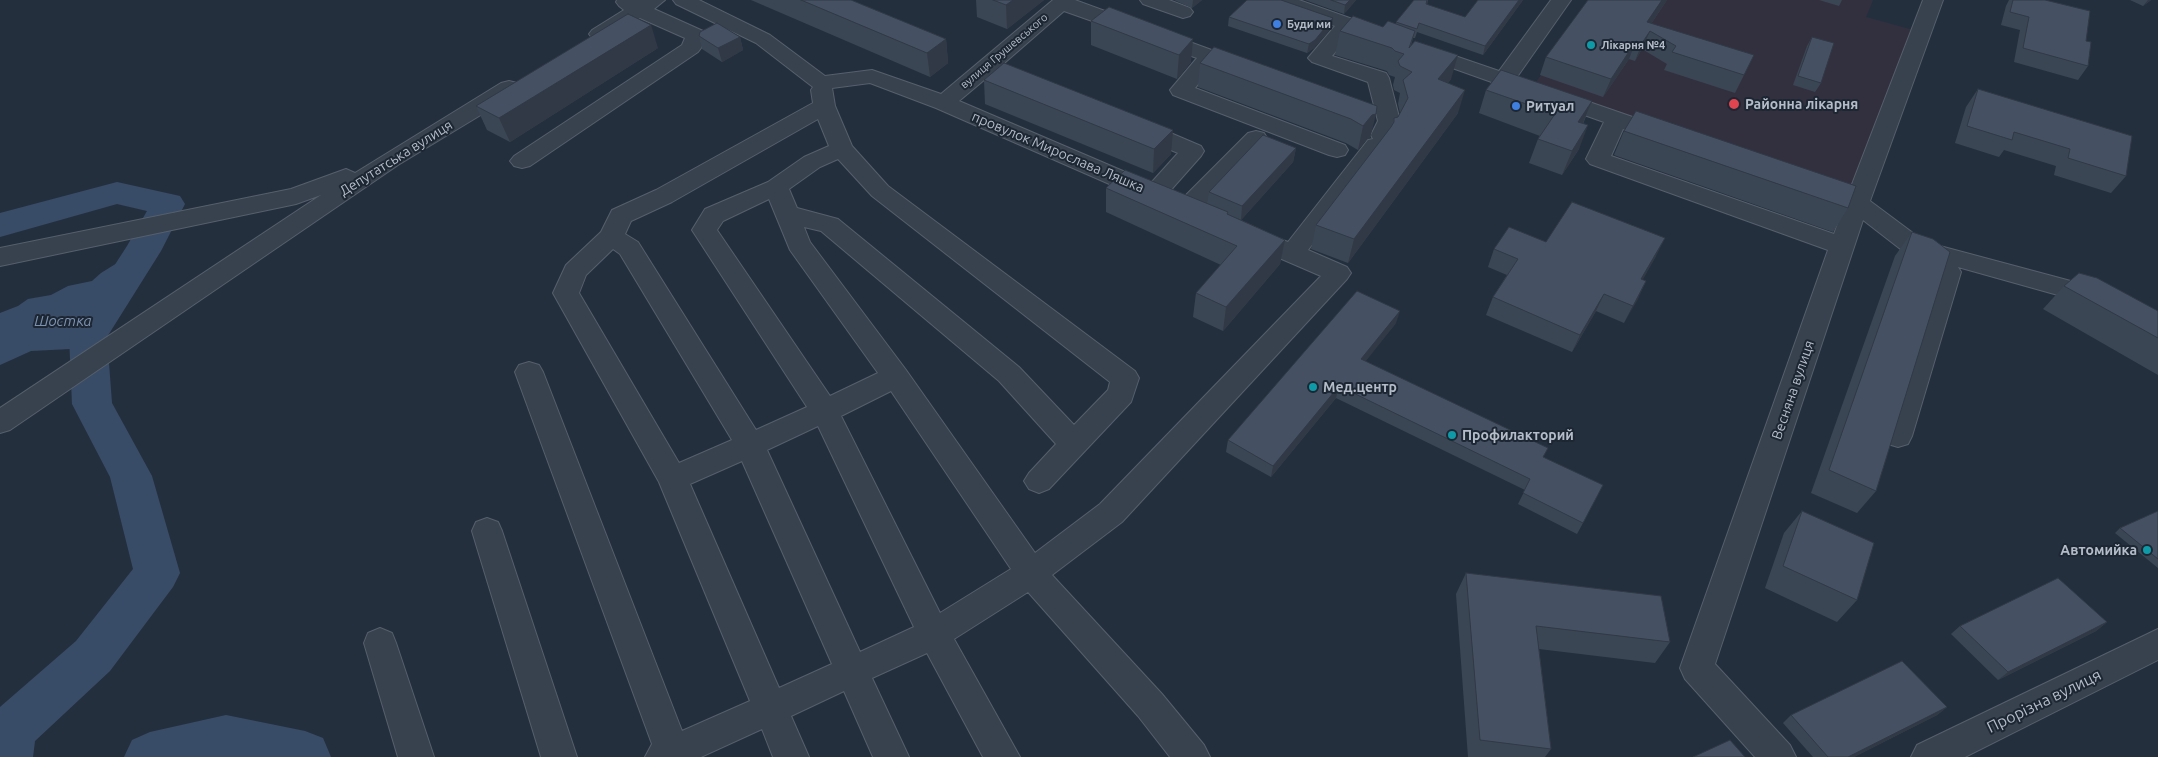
<!DOCTYPE html>
<html>
<head>
<meta charset="utf-8">
<style>
  body { margin:0 }
  canvas { display:block; background:#242f3e }
</style>
</head>
<body>
<canvas width="2158" height="757"></canvas>
<script>
const ctx = document.querySelector('canvas').getContext('2d');
ctx.lineJoin = 'round';
function fill(path, color) {
  ctx.fillStyle = color;
  ctx.fill(path, 'evenodd');
}
function toPath(rows) {
  const path = new Path2D();
  for (const r of rows) {
    path.moveTo(r[0], r[1]);
    for (let i = 2; i < r.length; i += 2) path.lineTo(r[i], r[i + 1]);
  }
  return path;
}
function strokePath(path, color, width, dash) {
  ctx.strokeStyle = color;
  ctx.lineWidth = width;
  ctx.lineCap = dash ? 'butt' : 'round';
  ctx.setLineDash(dash || []);
  ctx.stroke(path);
}
function write(font, color, halo, rows, align = 'center') {
  ctx.font = font + ' Ubuntu,sans-serif';
  ctx.lineWidth = 4;
  ctx.setLineDash([]);
  ctx.textBaseline = 'middle';
  ctx.strokeStyle = halo;
  ctx.fillStyle = color;
  for (const [text, x, y, turn = 0] of rows) {
    ctx.save();
    ctx.translate(x, y);
    ctx.rotate((+turn || 0) * Math.PI / 180);
    ctx.textAlign = isNaN(turn) ? turn : align;
    if (halo) ctx.strokeText(text, 0, 0);
    ctx.fillText(text, 0, 0);
    ctx.restore();
  }
}
const medical = toPath([
  [1595,0,1873,0,1866,17,1920,32,1857,203,1531,89]
]);
const water = toPath([
  [143,251,88,336,89,348,31,351,0,365,0,313,18,306,28,299,51,295,68,286,92,281,101,273,122,260]
]);
const river = toPath([
  [117,182,180,196,185,204,161,251,107,337,112,403,152,476,180,573,173,587,110,671,35,741,33,757,0,757,0,707,76,641,133,569,110,477,72,404,69,336,127,246,147,211,117,204,0,237,0,213,117,182],
  [226,715,305,731,323,738,331,757,124,757,132,740,150,732,226,715]
]);
const minor = toPath([
  [617,0,665,0,654,9,703,31,706,35,701,48,698,52,530,166,522,168,514,166,510,161,514,156,682,45,685,38,640,18,606,38,599,40,592,38,589,34,592,30,624,10,619,6,616,2,617,0],
  [673,0,699,0,770,35,825,76,872,70,941,94,1053,0,1075,0,1217,52,1221,56,1195,88,1345,145,1348,150,1345,155,1337,157,1329,155,1173,95,1170,90,1197,58,1064,11,1002,65,1037,79,1040,84,1037,89,1029,90,1021,89,990,75,959,101,1151,183,1178,153,1131,133,1128,128,1131,123,1139,121,1147,123,1201,146,1204,151,1201,156,1162,200,1154,202,1146,200,936,108,870,83,832,88,835,106,852,146,888,186,1135,371,1139,378,1131,402,1049,489,1039,493,1029,489,1024,481,1029,473,1056,444,999,381,821,231,804,227,810,242,906,370,1035,553,1100,504,1321,276,1240,241,1237,235,1240,229,1249,227,1288,242,1368,140,1373,139,1371,135,1378,121,1368,82,1312,62,1308,58,1335,26,1273,4,1270,0,1299,0,1389,32,1392,36,1389,40,1382,42,1352,32,1332,56,1386,73,1389,78,1400,121,1390,140,1385,141,1387,145,1384,150,1308,250,1347,267,1351,273,1347,279,1122,522,1052,575,1162,694,1204,745,1210,757,1170,757,1138,716,1028,592,954,639,1020,757,983,757,927,653,872,678,909,757,873,757,844,691,791,716,809,757,773,757,762,729,701,757,645,757,652,744,515,372,519,365,529,362,539,365,543,372,682,731,750,701,659,482,553,293,566,265,601,232,612,210,656,190,813,103,811,90,813,87,756,43,676,4,673,0],
  [818,119,829,146,804,157,768,182,705,209,692,230,807,407,756,430,638,242,625,234,631,221,672,202,818,119],
  [838,159,872,196,1110,382,1108,390,1074,425,1019,367,838,219,797,208,789,189,820,167,838,159],
  [769,199,790,250,878,373,830,396,717,230,723,221,769,199],
  [613,249,620,254,732,440,679,463,579,293,586,275,613,249],
  [891,391,1011,569,940,613,841,416,891,391],
  [818,426,914,627,860,652,767,450,818,426],
  [742,461,832,664,779,688,690,484,742,461],
  [1140,0,1169,0,1190,8,1193,12,1190,16,1183,18,1143,4,1140,0],
  [1551,0,1571,0,1517,77,1673,131,1676,136,1673,141,1665,143,1623,129,1611,156,1834,234,1844,207,1808,194,1804,189,1808,184,1816,181,1849,192,1923,0,1943,0,1870,201,1925,242,2108,291,2158,318,2158,340,2149,337,2090,304,1958,267,1961,272,1912,436,1908,444,1898,447,1888,444,1884,436,1934,275,1863,220,1715,664,1790,745,1796,757,1755,757,1685,679,1680,668,1828,250,1590,164,1586,159,1604,122,1413,54,1410,50,1413,46,1420,44,1499,71,1551,0],
  [509,81,517,83,520,88,517,93,398,165,10,430,0,433,0,408,321,195,296,204,0,266,0,248,291,189,346,169,355,173,501,83,509,81],
  [1256,131,1264,133,1267,138,1264,143,1197,214,1188,216,1179,214,1176,208,1179,202,1248,133,1256,131],
  [487,518,498,522,502,531,577,757,541,757,472,531,476,522,487,518],
  [380,628,392,633,396,643,434,757,398,757,364,643,368,633,380,628],
  [2158,629,2158,660,1965,757,1911,757,1917,745,2158,629]
]);
const wall = toPath([
  [751,0,851,0,946,39,948,63,930,77],
  [976,0,1044,0,1007,29,977,17],
  [1174,0,1202,0,1192,8],
  [1305,0,1356,0,1344,14],
  [1414,0,1428,0,1427,5,1465,17,1523,0,1483,55,1417,32,1415,38,1413,38,1411,45,1451,79,1448,83,1458,113,1348,263,1311,249,1316,225,1391,127,1394,118,1398,117,1400,113,1398,104,1400,93,1394,90,1393,85,1395,77,1389,75,1387,71,1335,55,1340,31,1383,27,1396,24,1396,22],
  [1667,0,1651,24,1754,55,1735,93,1664,70,1667,64,1642,49,1635,61,1629,59,1603,97,1540,75,1546,57],
  [1819,0,1842,0,1839,6],
  [2009,0,2045,0,2086,41,2088,66,2078,80,2014,62,2020,30,2001,25,2006,6],
  [2130,0,2151,0,2143,6],
  [1109,7,1191,62,1177,79,1091,45,1091,21],
  [1229,17,1333,18,1332,27,1314,48,1307,53,1228,26],
  [699,36,740,37,743,50,722,62,702,49],
  [1812,37,1821,83,1815,92,1793,85,1807,46],
  [658,48,510,142,487,130,476,106],
  [1200,63,1377,106,1370,138,1367,139,1358,150,1346,143,1198,87],
  [984,80,1171,154,1153,173,985,104],
  [1978,89,2126,176,2111,193,2054,175,2056,166,2004,150,1999,157,1955,143,1966,107],
  [1486,90,1592,101,1583,124,1579,149,1562,175,1529,163,1538,139,1540,136,1479,113],
  [1624,131,1848,208,1833,232,1614,155],
  [1296,148,1293,162,1241,220,1228,214,1285,240,1280,264,1223,331,1193,317,1196,293,1221,265,1106,212,1106,188,1207,204,1209,192],
  [1912,232,1876,491,1857,513,1811,493,1895,256],
  [1546,242,1656,256,1642,280,1646,281,1624,323,1596,311,1572,352,1486,315,1493,297,1507,275,1488,267,1494,249],
  [2064,286,2158,311,2158,375,2043,309],
  [1396,323,1365,361,1544,457,1583,523,1577,534,1518,504,1525,490,1336,398,1271,477,1226,452,1228,440],
  [1802,511,1857,600,1837,622,1765,588,1784,533],
  [2158,511,2158,568,2115,533,2120,528],
  [1466,573,1670,642,1655,663,1539,649,1551,749,1545,757,1468,757,1456,594],
  [2107,622,2096,631,1998,680,1951,634,1960,626],
  [1947,707,1937,715,1854,757,1813,757,1783,723,1791,715]
]);
const shadedWall = toPath([
  [1013,0,1044,0,1007,29,1006,5],
  [1193,0,1202,0,1192,8],
  [1350,0,1356,0,1344,14,1345,5],
  [1519,0,1523,0,1483,55,1485,46],
  [1662,0,1667,0,1640,40,1647,22],
  [2148,0,2151,0,2143,6],
  [1333,18,1332,27,1314,48,1307,53,1309,44],
  [651,25,658,48,510,142,499,118],
  [1650,31,1642,49,1635,61,1642,43],
  [740,37,743,50,722,62,718,48],
  [946,39,948,63,930,77,927,53],
  [1193,39,1191,62,1177,79,1179,55],
  [1636,41,1629,59,1603,97,1611,79],
  [1458,55,1451,79,1432,103,1438,79],
  [1465,90,1458,113,1348,263,1354,239],
  [1592,101,1582,125,1578,122],
  [1376,114,1370,138,1367,139,1358,150,1363,126,1372,115],
  [1588,125,1579,149,1562,175,1572,151],
  [1173,130,1171,154,1153,173,1154,149],
  [1296,148,1293,162,1241,220,1242,206],
  [1665,238,1656,256,1633,297,1641,279],
  [1285,240,1280,264,1223,331,1226,307],
  [1646,281,1638,299,1624,323,1633,306],
  [1604,294,1596,311,1572,352,1580,335],
  [1400,311,1396,323,1358,371,1361,359],
  [1339,386,1336,398,1271,477,1273,466],
  [2107,622,2096,631,1998,680,2008,672],
  [1947,707,1937,715,1854,757,1848,757]
]);
const building = toPath([
  [801,0,851,0,946,39,927,53,801,0],
  [993,0,1013,0,1006,5,993,0],
  [1247,0,1281,0,1333,18,1315,40,1309,44,1229,17,1247,0],
  [1331,0,1350,0,1345,5,1331,0],
  [1414,0,1427,0,1426,4,1465,17,1478,0,1519,0,1485,46,1419,23,1417,29,1396,22,1414,0],
  [1588,0,1662,0,1647,22,1754,55,1744,75,1672,52,1676,46,1650,31,1642,43,1636,41,1611,79,1546,57,1588,0],
  [2013,0,2045,0,2090,11,2086,41,2091,42,2088,66,2023,48,2029,17,2010,12,2013,0],
  [1109,7,1193,39,1179,55,1091,21,1109,7],
  [628,14,651,25,499,118,476,106,628,14],
  [1353,16,1383,27,1388,21,1415,31,1409,48,1415,41,1458,55,1438,79,1465,90,1354,239,1316,225,1391,127,1394,122,1394,118,1398,117,1408,98,1403,80,1412,72,1400,66,1398,61,1404,54,1395,51,1392,48,1340,31,1353,16],
  [717,23,740,37,718,48,699,36,700,32,717,23],
  [1812,37,1834,43,1821,83,1798,76,1812,37],
  [1214,47,1377,106,1376,114,1372,115,1363,126,1351,119,1200,63,1214,47],
  [1004,63,1173,130,1154,149,984,80,1004,63],
  [1501,70,1592,101,1578,122,1588,125,1572,151,1538,139,1555,114,1486,90,1501,70],
  [1978,89,2132,136,2126,176,2068,158,2070,149,2014,132,2012,140,1967,126,1978,89],
  [1636,111,1856,186,1848,208,1624,131,1636,111],
  [1263,135,1296,148,1242,206,1209,192,1263,135],
  [1125,170,1228,212,1227,214,1285,240,1226,307,1196,293,1237,246,1106,188,1125,170],
  [1572,202,1665,238,1641,279,1646,281,1633,306,1604,294,1580,335,1493,297,1518,259,1494,249,1509,227,1546,242,1572,202],
  [1912,232,1933,239,1950,252,1876,491,1829,470,1912,232],
  [2079,273,2097,278,2158,311,2158,338,2064,286,2079,273],
  [1357,291,1400,311,1361,359,1548,448,1543,457,1603,485,1583,523,1523,493,1530,479,1339,386,1273,466,1228,440,1357,291],
  [1802,511,1874,543,1857,600,1783,566,1802,511],
  [2158,511,2158,559,2120,528,2158,511],
  [1466,573,1661,596,1670,642,1536,626,1551,749,1480,740,1466,573],
  [2058,578,2107,622,2008,672,1960,626,2058,578],
  [1902,661,1947,707,1848,757,1828,757,1791,715,1902,661],
  [1730,740,1745,757,1693,757,1730,740]
]);
const markers = [
  [1277,24,5,"#3f7fe0"],
  [1591,45,5,"#0f9aa8"],
  [1734,104,6,"#e0444e"],
  [1516,106,5,"#3f7fe0"],
  [1313,387,5,"#0f9aa8"],
  [1452,435,5,"#0f9aa8"],
  [2147,550,5,"#0f9aa8"]
];
const farPoinames = [
  ["Буди ми",1287,24],
  ["Лікарня №4",1601,45]
];
const farStreetnames = [
  ["вулиця Грушевського",1004,51,-40]
];
const poiNames = [
  ["Районна лікарня",1745,104],
  ["Ритуал",1526,106],
  ["Мед.центр",1323,387],
  ["Профилакторий",1462,435],
  ["Автомийка",2137,550,"right"]
];
const streetNames = [
  ["провулок Мирослава Ляшка",1058,152,23],
  ["Депутатська вулиця",396,158,-32],
  ["Весняна вулиця",1793,390,-71]
];
const waterNames = [
  ["Шостка",63,321]
];
const nearStreetnames = [
  ["Прорізна вулиця",2044,701,-26]
];
fill(medical, '#32303f');
fill(water, '#394c67');
fill(river, '#394c67');
strokePath(minor, '#565f6c', 2);
fill(minor, '#38414e');
fill(wall, '#3b4654');
fill(shadedWall, '#303945');
fill(building, '#455162');
strokePath(building, '#303945', 1);
for (const [x, y, r, color] of markers) {
  const dot = new Path2D();
  dot.arc(x, y, r, 0, 2 * Math.PI);
  ctx.fillStyle = color;
  ctx.fill(dot);
  strokePath(dot, '#1d2633', 2);
}
write('bold 11px', '#b4bcc9', '#1d2633', farPoinames, 'left');
write('11px', '#b4bcc9', '#1d2633', farStreetnames);
write('bold 14px', '#b4bcc9', '#1d2633', poiNames, 'left');
write('14px', '#b4bcc9', '#1d2633', streetNames);
write('italic 15px', '#7c92b1', '#1d2633', waterNames);
write('16px', '#b4bcc9', '#1d2633', nearStreetnames);
</script>
</body>
</html>
